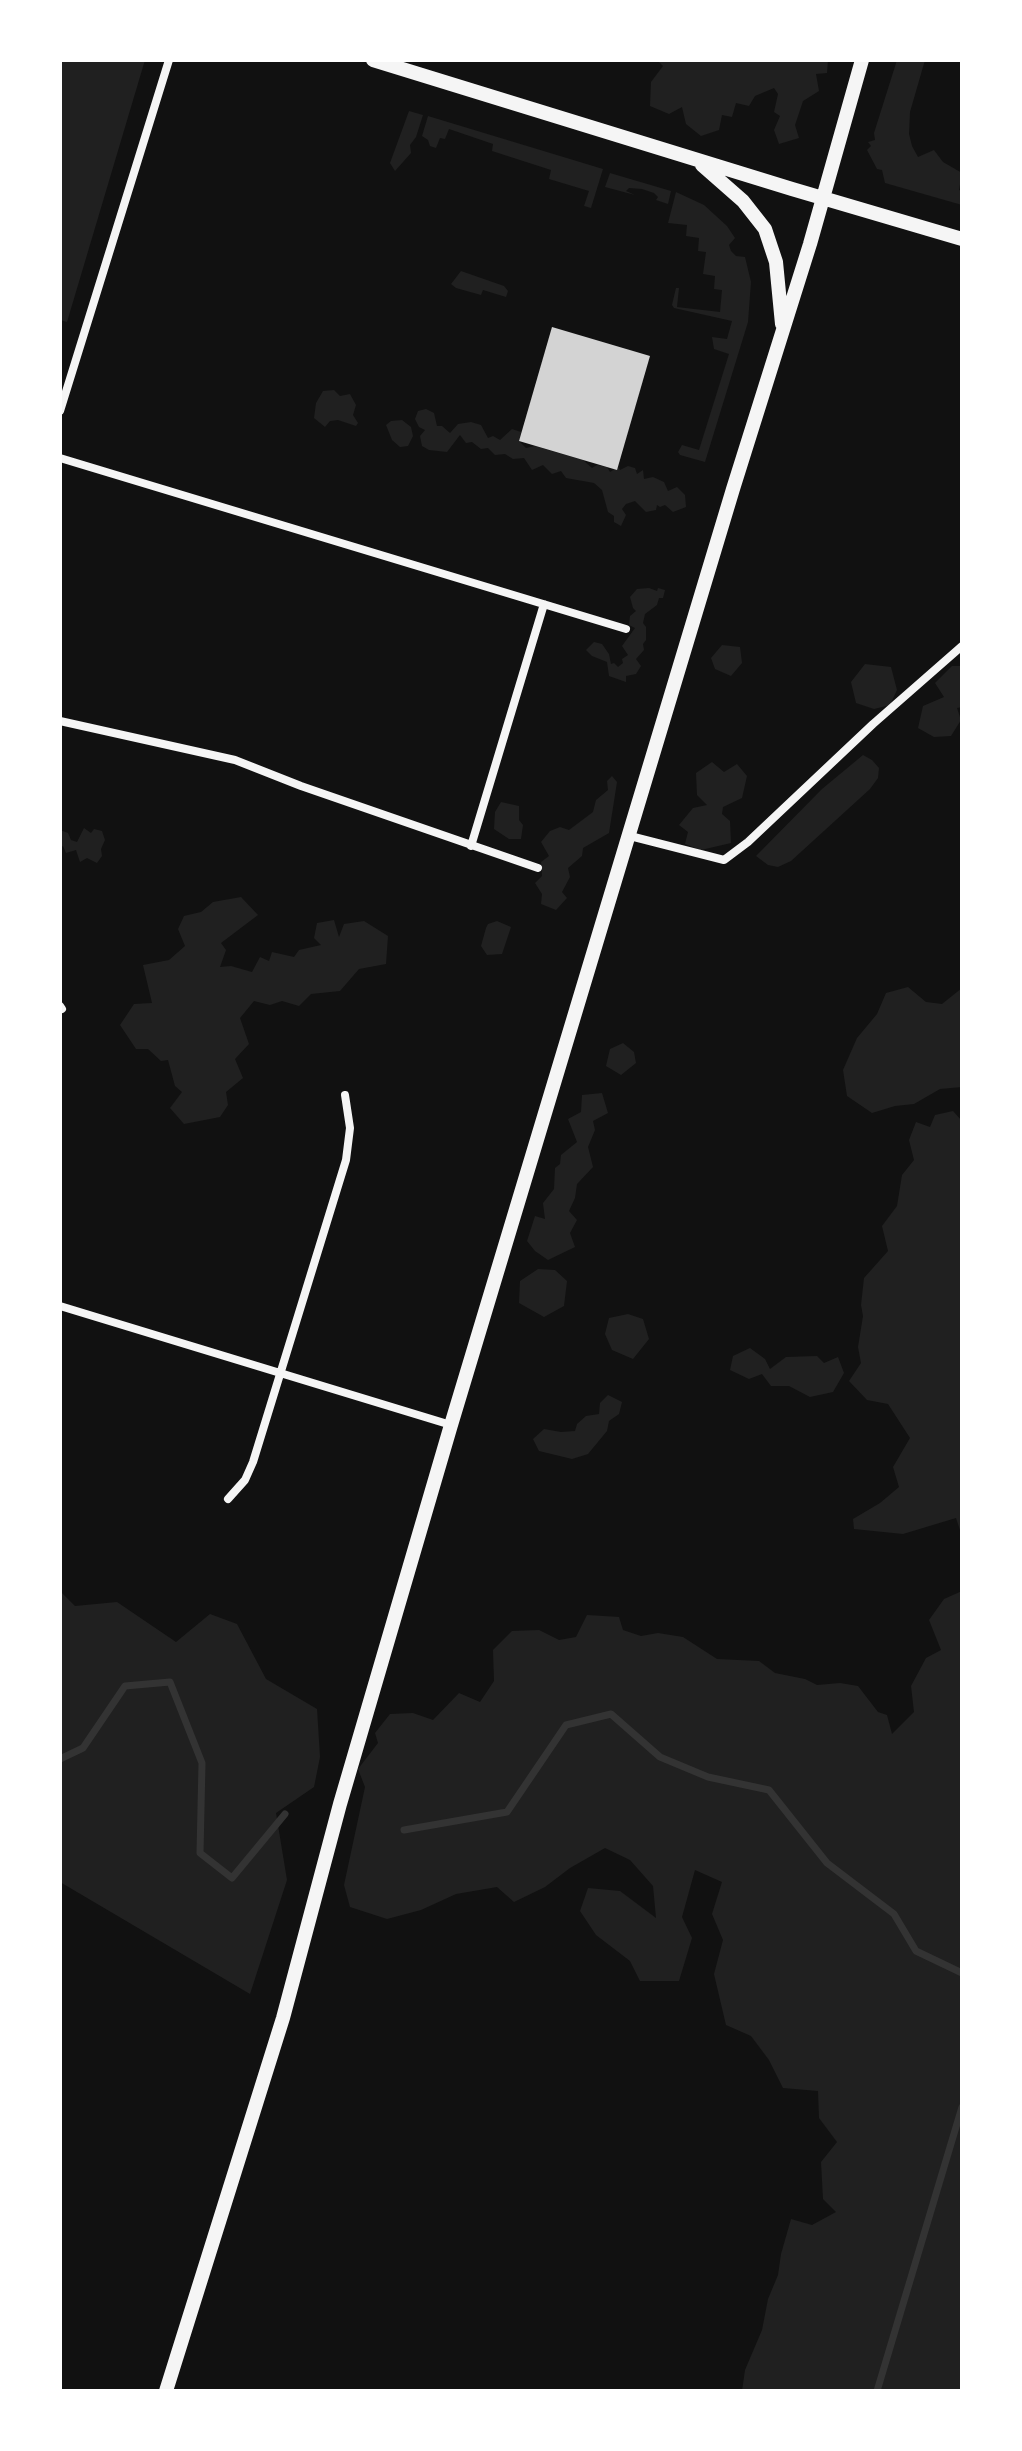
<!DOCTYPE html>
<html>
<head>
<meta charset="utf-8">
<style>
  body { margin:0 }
  #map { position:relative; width:1022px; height:2451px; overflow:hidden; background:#111; font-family:Helvetica,sans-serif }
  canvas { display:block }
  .frame { position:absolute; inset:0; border:62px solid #fff; pointer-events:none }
</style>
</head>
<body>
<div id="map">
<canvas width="1022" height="2451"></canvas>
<div class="frame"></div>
</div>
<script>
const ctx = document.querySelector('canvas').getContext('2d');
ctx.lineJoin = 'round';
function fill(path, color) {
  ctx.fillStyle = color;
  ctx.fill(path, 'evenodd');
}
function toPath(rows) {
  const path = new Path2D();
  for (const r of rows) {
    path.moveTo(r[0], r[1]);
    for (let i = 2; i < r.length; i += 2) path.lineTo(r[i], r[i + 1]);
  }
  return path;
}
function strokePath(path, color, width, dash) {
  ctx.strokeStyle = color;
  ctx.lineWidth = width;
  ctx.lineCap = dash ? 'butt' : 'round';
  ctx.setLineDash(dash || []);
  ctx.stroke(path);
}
const green = toPath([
  [60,60,145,60,67,322,60,320],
  [657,60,828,60,827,73,816,74,819,91,803,101,795,125,799,138,779,144,774,130,780,116,774,112,778,94,774,88,755,96,749,106,736,103,732,117,722,115,719,130,701,136,686,124,682,107,669,114,650,106,651,82,663,66],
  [897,60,925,60,910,112,909,134,912,146,918,157,934,150,943,162,962,173,959,190,962,191,962,205,885,183,882,170,877,169,867,150,871,146,868,142,875,140,874,133],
  [409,111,423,115,416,137,410,145,411,153,395,171,390,163],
  [428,116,603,169,591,208,584,206,589,191,549,179,551,170,492,151,493,144,449,129,445,139,440,138,436,148,430,146,428,140,422,136],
  [610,173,671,191,668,204,656,200,658,197,654,193,642,189,629,188,626,191,635,195,605,187],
  [676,192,704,205,727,226,735,238,729,245,731,251,736,256,745,257,751,282,748,322,705,462,680,455,678,452,682,445,699,450,729,354,714,349,712,337,727,339,732,321,674,308,672,305,676,288,679,288,677,307,720,312,722,290,714,289,715,276,703,274,706,252,698,251,699,238,686,236,687,225,668,223],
  [461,271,504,286,508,291,506,297,483,290,481,295,456,288,451,284],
  [334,390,340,396,350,394,356,405,353,415,358,423,356,426,338,420,330,421,325,427,314,418,316,403,323,391],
  [426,409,434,413,437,426,442,426,450,433,458,424,471,422,481,425,488,438,493,436,500,440,512,429,521,432,519,441,526,448,535,446,583,460,592,468,597,465,607,467,610,472,618,467,620,470,628,466,635,468,637,474,643,470,644,479,653,477,664,482,668,491,677,487,685,495,686,507,673,512,665,505,660,507,657,505,656,510,646,512,635,501,626,504,622,509,626,515,621,526,614,522,614,516,608,512,602,490,594,483,566,478,561,471,552,474,543,465,532,470,524,458,513,459,505,454,495,455,488,448,481,449,472,442,466,443,460,435,447,452,429,450,422,446,420,436,425,430,419,427,415,419,418,411],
  [402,420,411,427,413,436,408,446,400,447,392,440,386,425,391,421],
  [649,588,657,591,658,588,665,590,663,598,659,598,657,605,645,614,643,623,646,627,646,640,643,644,644,650,636,659,641,666,636,674,626,676,626,682,609,676,607,662,592,656,586,650,594,642,602,644,609,654,611,664,614,663,618,667,623,663,622,659,628,655,622,646,635,628,629,625,630,616,636,611,633,608,630,597,637,589],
  [722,645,740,647,742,663,731,676,715,669,711,658],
  [865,664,891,667,897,690,890,705,874,709,856,703,851,682],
  [952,666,962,666,962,707,957,708,961,720,951,736,934,737,918,728,923,706,944,697,935,683],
  [863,755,872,760,879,768,878,778,870,789,791,861,778,867,768,865,756,856,822,789],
  [712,762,724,772,737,764,747,776,742,798,723,807,722,814,730,821,731,843,701,850,685,844,688,832,679,825,693,808,707,805,697,795,696,773],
  [612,776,617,782,609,833,583,848,582,856,568,868,570,877,562,892,567,898,556,910,541,904,542,894,535,883,542,876,541,862,549,856,541,842,550,831,560,827,569,830,593,812,596,800,608,790,607,781],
  [501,802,519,806,519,820,523,825,521,839,509,839,494,829,495,812],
  [84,828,91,833,94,829,102,831,105,840,101,849,102,856,97,863,87,858,80,862,76,850,66,853,63,846,60,848,60,830,68,833,71,840,77,842],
  [241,897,258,915,221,943,226,950,220,967,231,966,252,972,260,957,269,961,272,952,294,957,299,950,321,945,314,938,317,923,334,920,339,937,344,924,364,921,388,936,386,964,359,969,340,991,311,994,299,1006,282,1001,270,1005,254,1001,240,1018,249,1044,235,1059,243,1078,226,1092,228,1105,220,1117,184,1124,170,1108,182,1092,175,1086,168,1060,161,1061,148,1049,136,1049,120,1025,134,1004,152,1003,143,965,169,960,185,946,178,929,184,916,201,912,213,902],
  [497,921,511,927,502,954,487,955,481,946,486,928,488,924],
  [908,987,926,1002,942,1004,962,988,962,1087,940,1089,914,1104,895,1106,872,1113,847,1096,843,1070,857,1038,877,1014,886,993],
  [623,1043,634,1052,636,1063,621,1075,606,1066,610,1049],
  [602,1093,608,1113,593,1121,595,1130,588,1147,593,1167,577,1184,575,1198,569,1211,577,1220,570,1233,575,1247,548,1260,535,1251,527,1241,535,1216,545,1219,543,1203,554,1189,555,1168,560,1164,561,1155,577,1142,568,1119,581,1112,582,1095],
  [953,1111,962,1121,962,1536,956,1518,903,1534,854,1529,853,1519,880,1503,899,1487,893,1467,910,1438,888,1404,867,1400,849,1381,861,1363,858,1347,863,1316,861,1305,864,1278,888,1251,882,1226,897,1206,902,1175,914,1160,909,1140,916,1122,930,1127,935,1115],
  [538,1269,555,1270,567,1281,564,1306,544,1317,519,1303,520,1281],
  [628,1314,643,1319,649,1339,633,1359,612,1350,605,1334,609,1318],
  [750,1348,765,1359,770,1369,786,1357,817,1356,824,1363,838,1357,844,1373,833,1392,810,1397,789,1386,771,1386,762,1374,749,1379,730,1370,733,1356],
  [608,1395,622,1402,619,1414,609,1421,607,1431,588,1454,572,1459,539,1451,533,1439,544,1429,561,1432,575,1431,577,1424,586,1416,599,1414,600,1403],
  [60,1591,75,1606,117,1602,176,1642,210,1614,237,1624,266,1679,317,1709,320,1757,314,1787,276,1813,287,1880,250,1994,60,1882],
  [962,1591,962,2275,960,2278,962,2279,962,2391,742,2391,745,2370,762,2330,768,2299,778,2275,781,2254,791,2219,812,2225,836,2212,823,2199,821,2162,837,2142,819,2118,818,2091,783,2088,769,2060,751,2036,726,2025,714,1974,723,1940,712,1914,722,1882,695,1870,682,1917,692,1938,679,1981,640,1981,630,1961,596,1935,580,1911,588,1888,620,1891,656,1918,653,1886,630,1860,605,1848,570,1868,545,1887,514,1902,497,1887,456,1894,421,1910,387,1919,350,1907,344,1885,365,1787,358,1769,378,1743,375,1733,390,1714,413,1713,433,1720,459,1693,480,1702,494,1681,493,1650,512,1631,539,1630,559,1640,576,1637,587,1615,619,1617,623,1630,641,1636,658,1633,683,1637,717,1659,759,1661,775,1673,805,1679,817,1685,840,1683,858,1686,878,1712,887,1715,892,1734,914,1712,911,1686,926,1658,941,1650,929,1620,944,1599]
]);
const stream = toPath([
  [60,1759,83,1748,125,1686,170,1682,202,1763,200,1853,232,1878,285,1814],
  [404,1830,507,1812,566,1725,611,1714,660,1757,708,1777,769,1790,827,1863,894,1914,916,1951,962,1973],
  [877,2391,962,2107]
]);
const building = toPath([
  [552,327,650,356,617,470,519,441]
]);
const minor = toPath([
  [60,411,169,60],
  [60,458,626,629],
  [60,721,235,760,301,786,538,868],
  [630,836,724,860,748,842,873,724,962,646],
  [471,846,544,604],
  [60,1006,62,1009],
  [60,1306,451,1425],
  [228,1499,245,1480,253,1462,346,1160,350,1128,345,1095]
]);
const tertiary = toPath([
  [373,60,792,189,962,239],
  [702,165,743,201,765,229,776,262,782,324],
  [166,2391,283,2018,340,1804,451,1425,733,489,810,244,862,60]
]);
fill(green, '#202020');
strokePath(stream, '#333', 7);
fill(building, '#d3d3d3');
strokePath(minor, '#f5f5f5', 8);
strokePath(tertiary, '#f5f5f5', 14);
</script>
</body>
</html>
